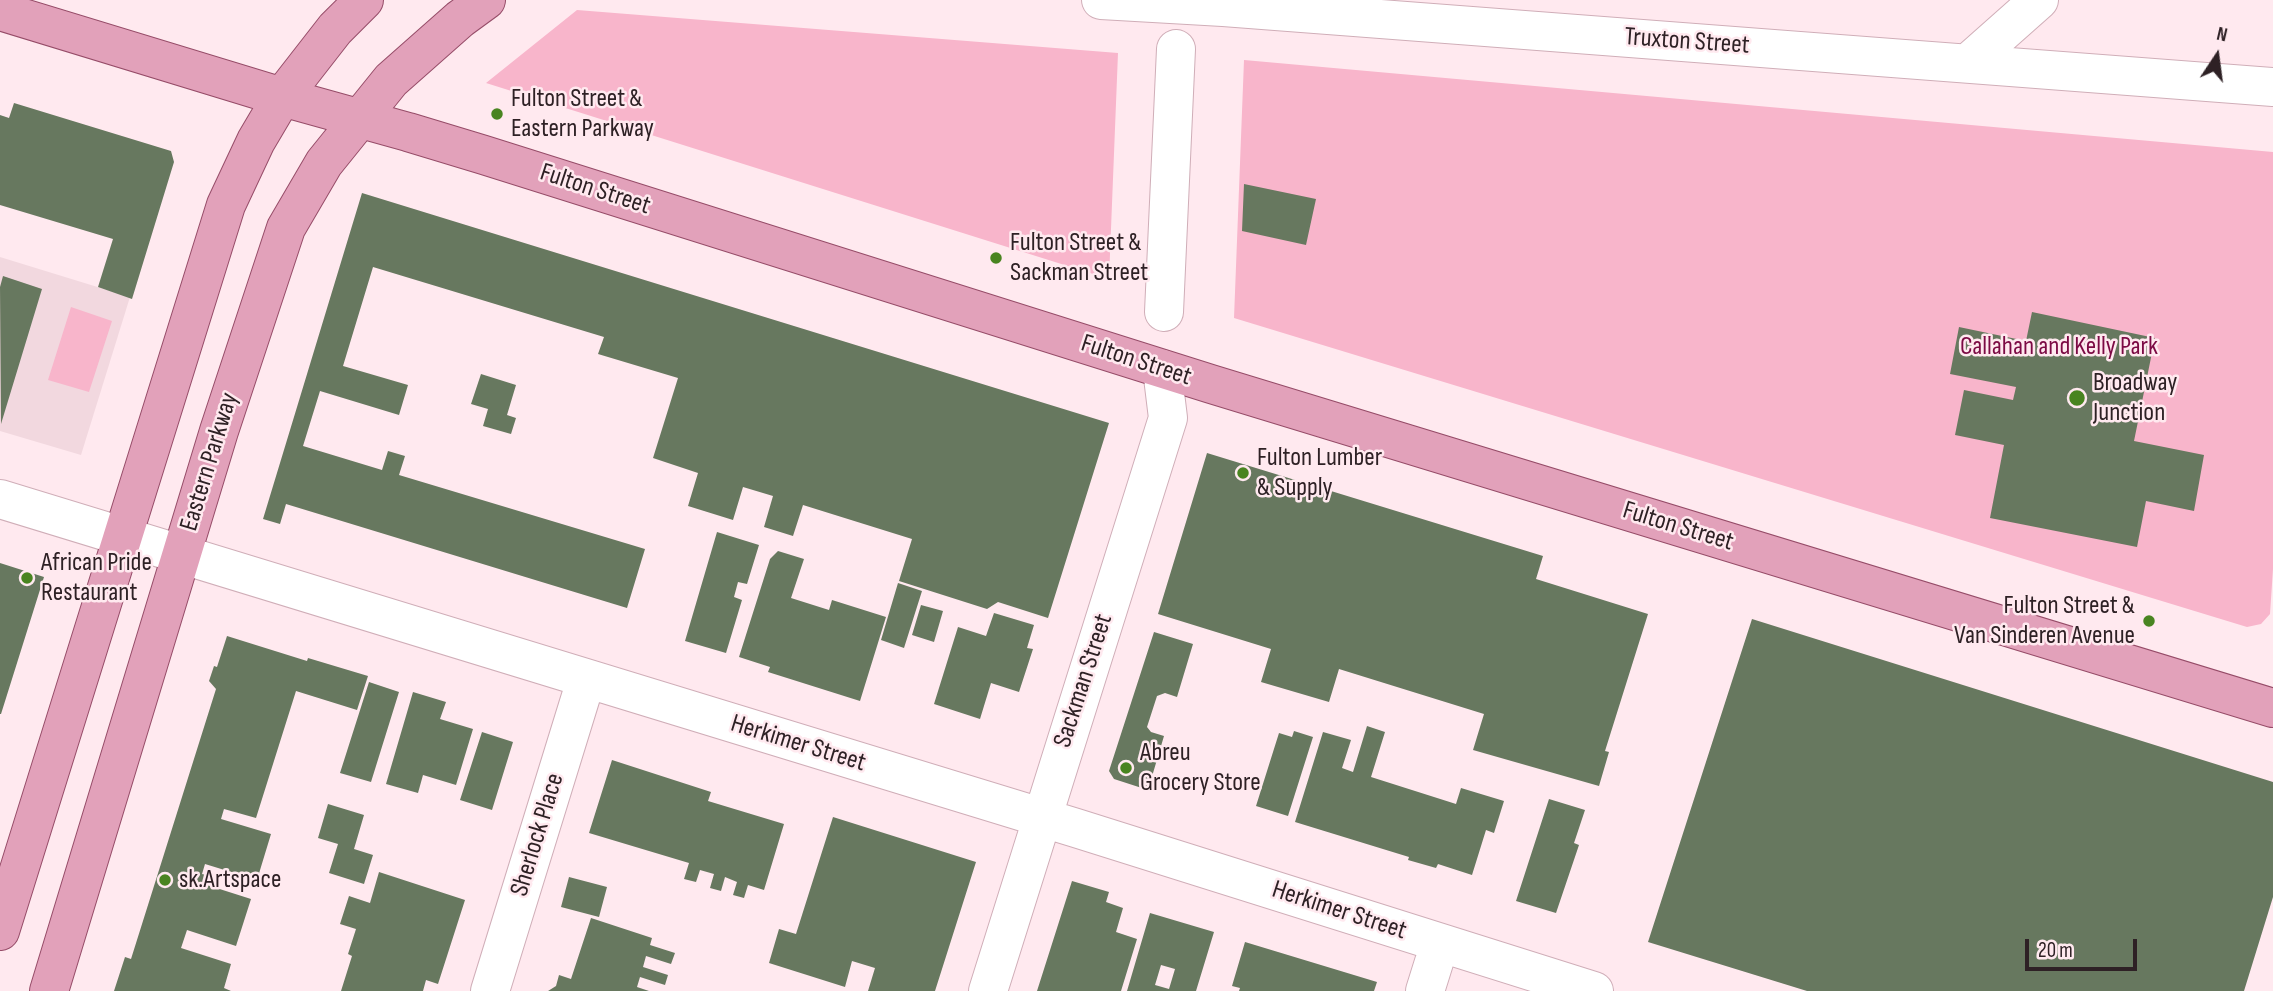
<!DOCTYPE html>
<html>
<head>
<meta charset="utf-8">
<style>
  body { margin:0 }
  #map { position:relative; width:2273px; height:991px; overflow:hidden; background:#ffe9ef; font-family:"Sofia Sans Condensed",sans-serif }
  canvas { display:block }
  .north { position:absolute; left:2182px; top:21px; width:70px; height:70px; -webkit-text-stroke:5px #ffe9ef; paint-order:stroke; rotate:13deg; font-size:19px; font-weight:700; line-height:28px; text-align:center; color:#2e2125 }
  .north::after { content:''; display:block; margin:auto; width:24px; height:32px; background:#2e2125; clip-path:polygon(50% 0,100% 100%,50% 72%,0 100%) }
  .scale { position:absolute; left:2025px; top:939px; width:112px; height:32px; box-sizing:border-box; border:4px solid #2e2125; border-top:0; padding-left:9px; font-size:21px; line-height:24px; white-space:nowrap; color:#2e2125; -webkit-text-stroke:5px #ffe9ef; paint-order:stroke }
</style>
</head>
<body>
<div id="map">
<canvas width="2273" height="991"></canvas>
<div class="north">N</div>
<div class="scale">20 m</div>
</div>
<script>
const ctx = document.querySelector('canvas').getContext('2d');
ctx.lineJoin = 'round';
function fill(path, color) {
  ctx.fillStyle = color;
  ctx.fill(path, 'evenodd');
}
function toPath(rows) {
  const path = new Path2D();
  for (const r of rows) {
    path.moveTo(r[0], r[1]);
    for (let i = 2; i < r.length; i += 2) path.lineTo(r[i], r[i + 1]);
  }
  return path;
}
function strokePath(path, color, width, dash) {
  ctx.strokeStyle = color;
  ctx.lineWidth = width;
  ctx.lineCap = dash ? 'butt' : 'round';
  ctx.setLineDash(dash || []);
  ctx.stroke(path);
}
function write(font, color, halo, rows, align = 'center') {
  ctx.font = font + ' "Sofia Sans Condensed",sans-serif';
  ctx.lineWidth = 5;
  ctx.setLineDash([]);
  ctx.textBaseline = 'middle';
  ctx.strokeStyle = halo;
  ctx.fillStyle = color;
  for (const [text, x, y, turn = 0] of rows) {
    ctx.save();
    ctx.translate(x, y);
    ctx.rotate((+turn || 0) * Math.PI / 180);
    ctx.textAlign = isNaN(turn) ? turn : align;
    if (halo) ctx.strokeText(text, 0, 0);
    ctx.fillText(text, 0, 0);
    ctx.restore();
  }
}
const built = toPath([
  [0,257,130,297,81,455,0,431]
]);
const green = toPath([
  [577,10,1118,53,1109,279,486,83],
  [1244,60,2273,152,2273,569,2270,614,2261,624,2247,627,1234,318],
  [71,307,112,321,89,392,48,380]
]);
const building = toPath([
  [14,103,171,151,174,162,132,299,98,287,113,239,0,205,0,115,9,118],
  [1244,184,1316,199,1306,245,1242,231],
  [362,193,1109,423,1048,618,998,602,987,609,899,581,912,539,803,505,793,536,764,527,773,496,743,487,733,520,688,506,698,473,653,458,678,378,598,354,604,337,373,267,343,366,408,385,399,415,320,391,303,446,382,470,388,451,405,456,399,475,645,549,627,608,286,504,280,524,263,519],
  [3,276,42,289,1,424,0,287],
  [2032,312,2155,338,2134,441,2204,455,2194,511,2146,501,2137,547,1990,518,2004,445,1955,435,1964,390,2013,400,2016,387,1950,374,1959,327,2026,341],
  [481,374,516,385,507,415,516,418,511,434,483,426,488,409,471,404],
  [1207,453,1543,556,1536,579,1648,614,1605,751,1609,752,1599,786,1473,750,1484,714,1339,669,1329,702,1261,682,1271,649,1158,614],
  [717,532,759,545,747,584,738,582,734,597,742,600,726,653,685,641],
  [778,551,804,559,791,598,829,610,832,600,886,617,860,701,768,672,770,667,739,657,770,559],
  [0,563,44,577,1,714,0,714],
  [898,583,922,591,904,648,881,640],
  [921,605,943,611,934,642,912,635],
  [994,613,1034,625,1027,648,1033,649,1019,692,991,683,980,719,934,704,958,627,986,636],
  [1752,619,2273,782,2273,897,2244,991,1807,991,1648,942],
  [1154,632,1193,644,1177,697,1165,693,1157,696,1147,727,1151,732,1164,736,1148,790,1114,779,1109,771],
  [227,636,307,661,308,658,368,676,357,710,296,691,256,818,224,809,221,819,271,834,257,880,205,864,202,874,210,876,207,885,251,899,236,946,187,930,181,948,231,964,224,988,231,991,114,991,125,957,131,959,216,689,209,681,214,666,217,667],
  [369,682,399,692,371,782,340,773],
  [413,692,446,702,440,719,473,729,456,785,423,775,418,793,386,784],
  [1367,726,1385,732,1371,777,1456,804,1461,788,1504,801,1494,833,1486,830,1472,875,1438,864,1436,868,1408,860,1409,857,1295,822,1323,732,1351,740,1342,768,1353,772],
  [1294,731,1313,737,1288,816,1256,806,1279,733,1292,737],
  [482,732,513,742,492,810,460,800],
  [612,760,711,792,708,801,784,824,764,890,748,885,744,898,733,895,737,882,725,877,721,891,710,888,714,874,700,870,696,882,684,879,689,863,589,833],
  [1549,799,1585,810,1574,843,1579,845,1556,913,1516,901],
  [328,804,364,815,354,849,373,855,364,884,329,873,338,844,318,838],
  [833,817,976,862,935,991,868,991,875,968,852,961,845,987,769,963,779,929,796,934],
  [379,872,465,900,438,984,426,980,423,991,341,991,352,956,348,954,356,929,340,924,349,896,370,903],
  [569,877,607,887,599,917,561,907],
  [1072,881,1109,892,1106,902,1123,908,1116,932,1137,939,1121,991,1037,991],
  [1150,913,1214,932,1196,991,1127,991],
  [1161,965,1175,969,1169,989,1155,985],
  [591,918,652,938,650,945,675,953,671,964,646,956,643,967,668,975,665,985,640,977,637,987,649,991,548,991,556,986,559,975,571,979],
  [1245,942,1377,982,1374,991,1239,991,1240,988,1232,986]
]);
const minor = toPath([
  [1101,0,1223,7,2273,87],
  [1968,63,2039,0],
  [1164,312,1176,49],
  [0,499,1076,828,1594,991],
  [490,991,586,680],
  [988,991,1168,418,1162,369],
  [1425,991,1440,943]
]);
const major = toPath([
  [0,11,282,97,408,132,484,155,1211,384,2273,708],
  [0,931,226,205,256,141,282,97,335,29,364,0],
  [49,991,219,431,286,228,324,163,391,80,460,19,486,0]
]);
const markers = [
  [497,114,7,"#498420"],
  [996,258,7,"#498420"],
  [2077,398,9,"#498420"],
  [1243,473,7,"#498420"],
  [27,578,7,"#498420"],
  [2149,621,7,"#498420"],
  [1126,768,7,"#498420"],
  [165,880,7,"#498420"]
];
const streetNames = [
  ["Truxton Street",1687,42,4],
  ["Fulton Street",595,190,18],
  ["Fulton Street",1136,361,18],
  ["Eastern Parkway",210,462,-73],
  ["Fulton Street",1678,527,17],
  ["Sackman Street",1084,681,-72],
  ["Herkimer Street",798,744,17],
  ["Sherlock Place",538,835,-73],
  ["Herkimer Street",1339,911,18]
];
const poiNames = [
  ["Fulton Street &",511,99],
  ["Eastern Parkway",511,129],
  ["Fulton Street &",1010,243],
  ["Sackman Street",1010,273],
  ["Broadway",2093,383],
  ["Junction",2093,413],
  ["Fulton Lumber",1257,458],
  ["& Supply",1257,488],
  ["African Pride",41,563],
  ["Restaurant",41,593],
  ["Fulton Street &",2135,606,"right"],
  ["Van Sinderen Avenue",2135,636,"right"],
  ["Abreu",1140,753],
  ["Grocery Store",1140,783],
  ["sk.Artspace",179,880]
];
const parkNames = [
  ["Callahan and Kelly Park",2059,347]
];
fill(built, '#f2d8df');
fill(green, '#f8b5cb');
fill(building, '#67785f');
strokePath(minor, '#d0aeb8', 40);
strokePath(major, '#964c68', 40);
strokePath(minor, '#fff', 38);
strokePath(major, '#e2a1ba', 38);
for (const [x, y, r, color] of markers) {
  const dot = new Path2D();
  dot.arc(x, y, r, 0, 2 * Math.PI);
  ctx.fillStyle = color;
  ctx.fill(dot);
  strokePath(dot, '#ffe9ef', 2.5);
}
write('26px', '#2e2125', '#ffe9ef', streetNames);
write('26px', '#2e2125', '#ffe9ef', poiNames, 'left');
write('26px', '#7c0a44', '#ffe9ef', parkNames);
</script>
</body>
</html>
